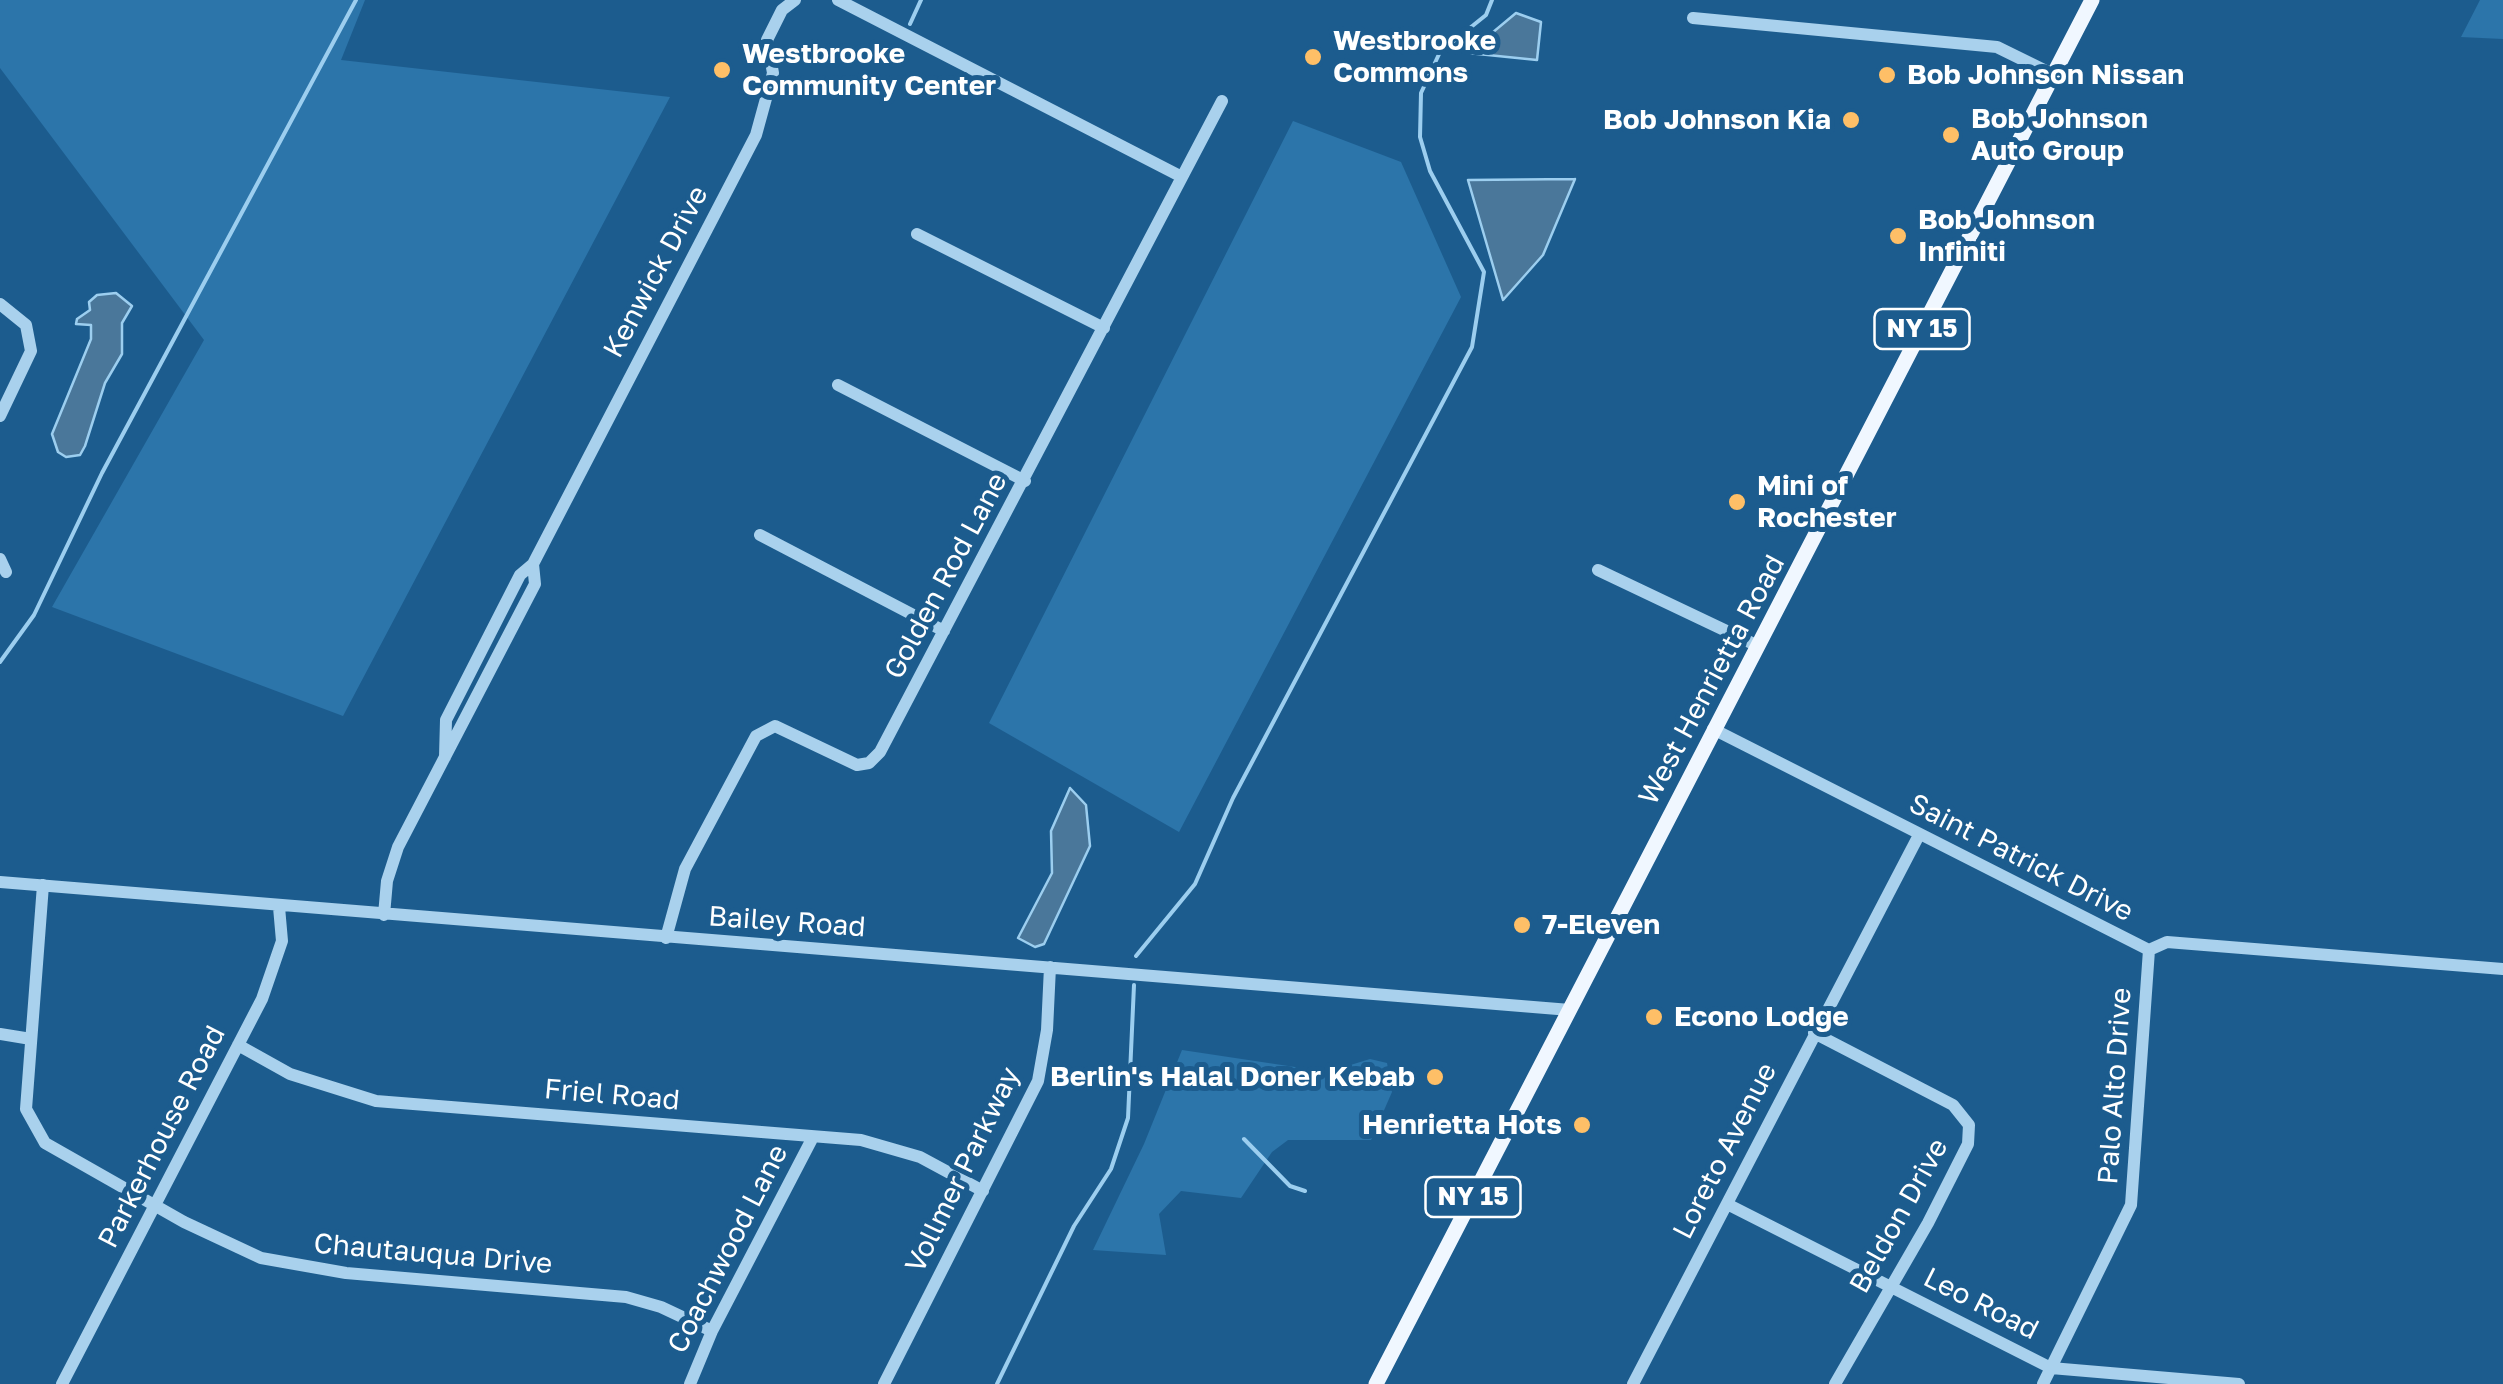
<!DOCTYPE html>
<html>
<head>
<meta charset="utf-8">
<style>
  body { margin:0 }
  canvas { display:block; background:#1c5c8e }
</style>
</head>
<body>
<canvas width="2503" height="1384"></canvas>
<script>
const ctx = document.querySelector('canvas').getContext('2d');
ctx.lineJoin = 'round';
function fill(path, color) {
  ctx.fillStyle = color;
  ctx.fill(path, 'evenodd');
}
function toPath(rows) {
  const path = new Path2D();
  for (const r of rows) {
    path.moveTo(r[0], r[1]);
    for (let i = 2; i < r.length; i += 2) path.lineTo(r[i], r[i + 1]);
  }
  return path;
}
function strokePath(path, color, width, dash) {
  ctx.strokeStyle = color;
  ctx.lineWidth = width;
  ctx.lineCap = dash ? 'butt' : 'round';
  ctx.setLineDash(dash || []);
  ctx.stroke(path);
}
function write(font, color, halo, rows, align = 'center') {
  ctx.font = font + ' "Golos Text",sans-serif';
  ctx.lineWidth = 10;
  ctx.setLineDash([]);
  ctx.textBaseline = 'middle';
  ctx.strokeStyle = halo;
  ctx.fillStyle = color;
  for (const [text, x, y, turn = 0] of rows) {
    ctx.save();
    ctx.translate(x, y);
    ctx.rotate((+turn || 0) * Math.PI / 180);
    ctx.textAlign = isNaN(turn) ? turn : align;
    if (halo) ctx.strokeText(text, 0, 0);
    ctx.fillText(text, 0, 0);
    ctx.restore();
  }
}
const green = toPath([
  [0,0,365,0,341,60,670,97,343,716,52,607,204,340,0,68],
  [2480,0,2503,0,2503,39,2461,37],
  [1293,121,1401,162,1461,297,1179,832,989,723],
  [1182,1050,1328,1072,1370,1059,1387,1063,1392,1092,1371,1140,1288,1140,1272,1152,1241,1198,1181,1191,1159,1214,1166,1255,1093,1250,1144,1144]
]);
const water = toPath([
  [1516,13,1541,22,1537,60,1468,53,1516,13],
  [1575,179,1543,255,1503,300,1468,180,1575,179],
  [116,293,132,306,122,323,122,354,105,383,85,446,80,455,66,457,58,452,52,434,91,339,91,325,76,324,77,319,90,310,89,302,97,295,116,293],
  [1070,788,1086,805,1090,846,1044,944,1035,947,1018,938,1052,873,1051,831,1070,788]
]);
const stream = toPath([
  [910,24,921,0],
  [0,662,34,615,102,473,356,0],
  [1136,956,1195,884,1233,798,1472,347,1484,272,1430,171,1420,137,1421,93,1440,52,1486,15,1492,0],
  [1244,1139,1290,1186,1305,1191],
  [997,1384,1074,1226,1111,1169,1128,1118,1134,985]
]);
const minor = toPath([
  [838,0,1182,177],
  [1693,18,1997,47,2054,75],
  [917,234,1104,328],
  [0,304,26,325,31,351,0,416],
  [838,385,1025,481],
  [760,535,944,631],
  [0,559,6,572],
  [1598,570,1758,646],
  [1713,729,2149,950,2167,942,2503,969],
  [445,757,446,720,520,575,533,564,756,135,773,73,767,40,782,10,795,0],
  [0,882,1570,1010],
  [43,885,26,1109,45,1143,184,1222,261,1258,346,1273,626,1297,661,1307,712,1331],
  [384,915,387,881,398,847,535,584,533,564],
  [666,938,685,869,756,736,775,726,857,765,869,763,880,752,1222,101],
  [1814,1033,1953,1105,1969,1125,1968,1144,1928,1223,1835,1384],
  [0,1034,31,1039],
  [238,1045,290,1074,376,1101,861,1140,920,1157,983,1191],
  [1727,1204,2051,1368,2239,1384],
  [62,1384,262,999,282,941,279,907],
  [690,1384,712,1331,813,1137],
  [884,1384,1038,1081,1047,1030,1050,967],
  [1633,1384,1919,835],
  [2043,1384,2131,1205,2149,950]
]);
const major = toPath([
  [1376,1384,2092,0]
]);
const markers = [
  [1313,57,10,"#febf67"],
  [722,70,10,"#febf67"],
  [1887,75,10,"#febf67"],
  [1851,120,10,"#febf67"],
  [1951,135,10,"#febf67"],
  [1898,236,10,"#febf67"],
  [1737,502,10,"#febf67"],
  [1522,925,10,"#febf67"],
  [1654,1017,10,"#febf67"],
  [1435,1077,10,"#febf67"],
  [1582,1125,10,"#febf67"]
];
const shields = [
  [1922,329,95],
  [1473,1197,95]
];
const shieldNames = [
  ["NY 15",1922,329],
  ["NY 15",1473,1197]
];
const poiNames = [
  ["Westbrooke",1333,41],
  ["Commons",1333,73],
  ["Westbrooke",742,54],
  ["Community Center",742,86],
  ["Bob Johnson Nissan",1907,75],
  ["Bob Johnson",1971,119],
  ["Auto Group",1971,151],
  ["Bob Johnson Kia",1831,120,"right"],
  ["Bob Johnson",1918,220],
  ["Infiniti",1918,252],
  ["Mini of",1757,486],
  ["Rochester",1757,518],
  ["7-Eleven",1542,925],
  ["Econo Lodge",1674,1017],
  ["Berlin's Halal Doner Kebab",1415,1077,"right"],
  ["Henrietta Hots",1562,1125,"right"]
];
const streetNames = [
  ["Kenwick Drive",656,272,-62],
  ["Golden Rod Lane",946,576,-62],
  ["West Henrietta Road",1712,680,-62],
  ["Saint Patrick Drive",2021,858,27],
  ["Bailey Road",787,922,4],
  ["Palo Alto Drive",2115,1086,-86],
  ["Friel Road",612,1095,5],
  ["Parkerhouse Road",162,1137,-63],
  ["Loreto Avenue",1725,1151,-63],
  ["Vollmer Parkway",963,1170,-64],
  ["Beldon Drive",1899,1216,-61],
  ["Coachwood Lane",728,1249,-63],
  ["Chautauqua Drive",433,1254,5],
  ["Leo Road",1981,1304,27]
];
fill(green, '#2c75aa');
fill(water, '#4a779a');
strokePath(water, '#9cceef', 2.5);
strokePath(stream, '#9cceef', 4);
strokePath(minor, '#a9d1ed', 12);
strokePath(major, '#f0f7ff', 15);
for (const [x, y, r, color] of markers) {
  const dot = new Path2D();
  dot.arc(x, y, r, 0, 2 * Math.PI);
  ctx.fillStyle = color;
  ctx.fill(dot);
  strokePath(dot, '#1c5c8e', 4);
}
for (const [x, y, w] of shields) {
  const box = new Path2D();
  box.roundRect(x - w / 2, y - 20, w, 40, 8);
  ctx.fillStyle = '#1c5c8e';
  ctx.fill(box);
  strokePath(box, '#fff', 2.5);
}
write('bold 25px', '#fff', null, shieldNames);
write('bold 28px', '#fff', '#1c5c8e', poiNames, 'left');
write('28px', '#fff', '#1c5c8e', streetNames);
</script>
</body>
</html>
